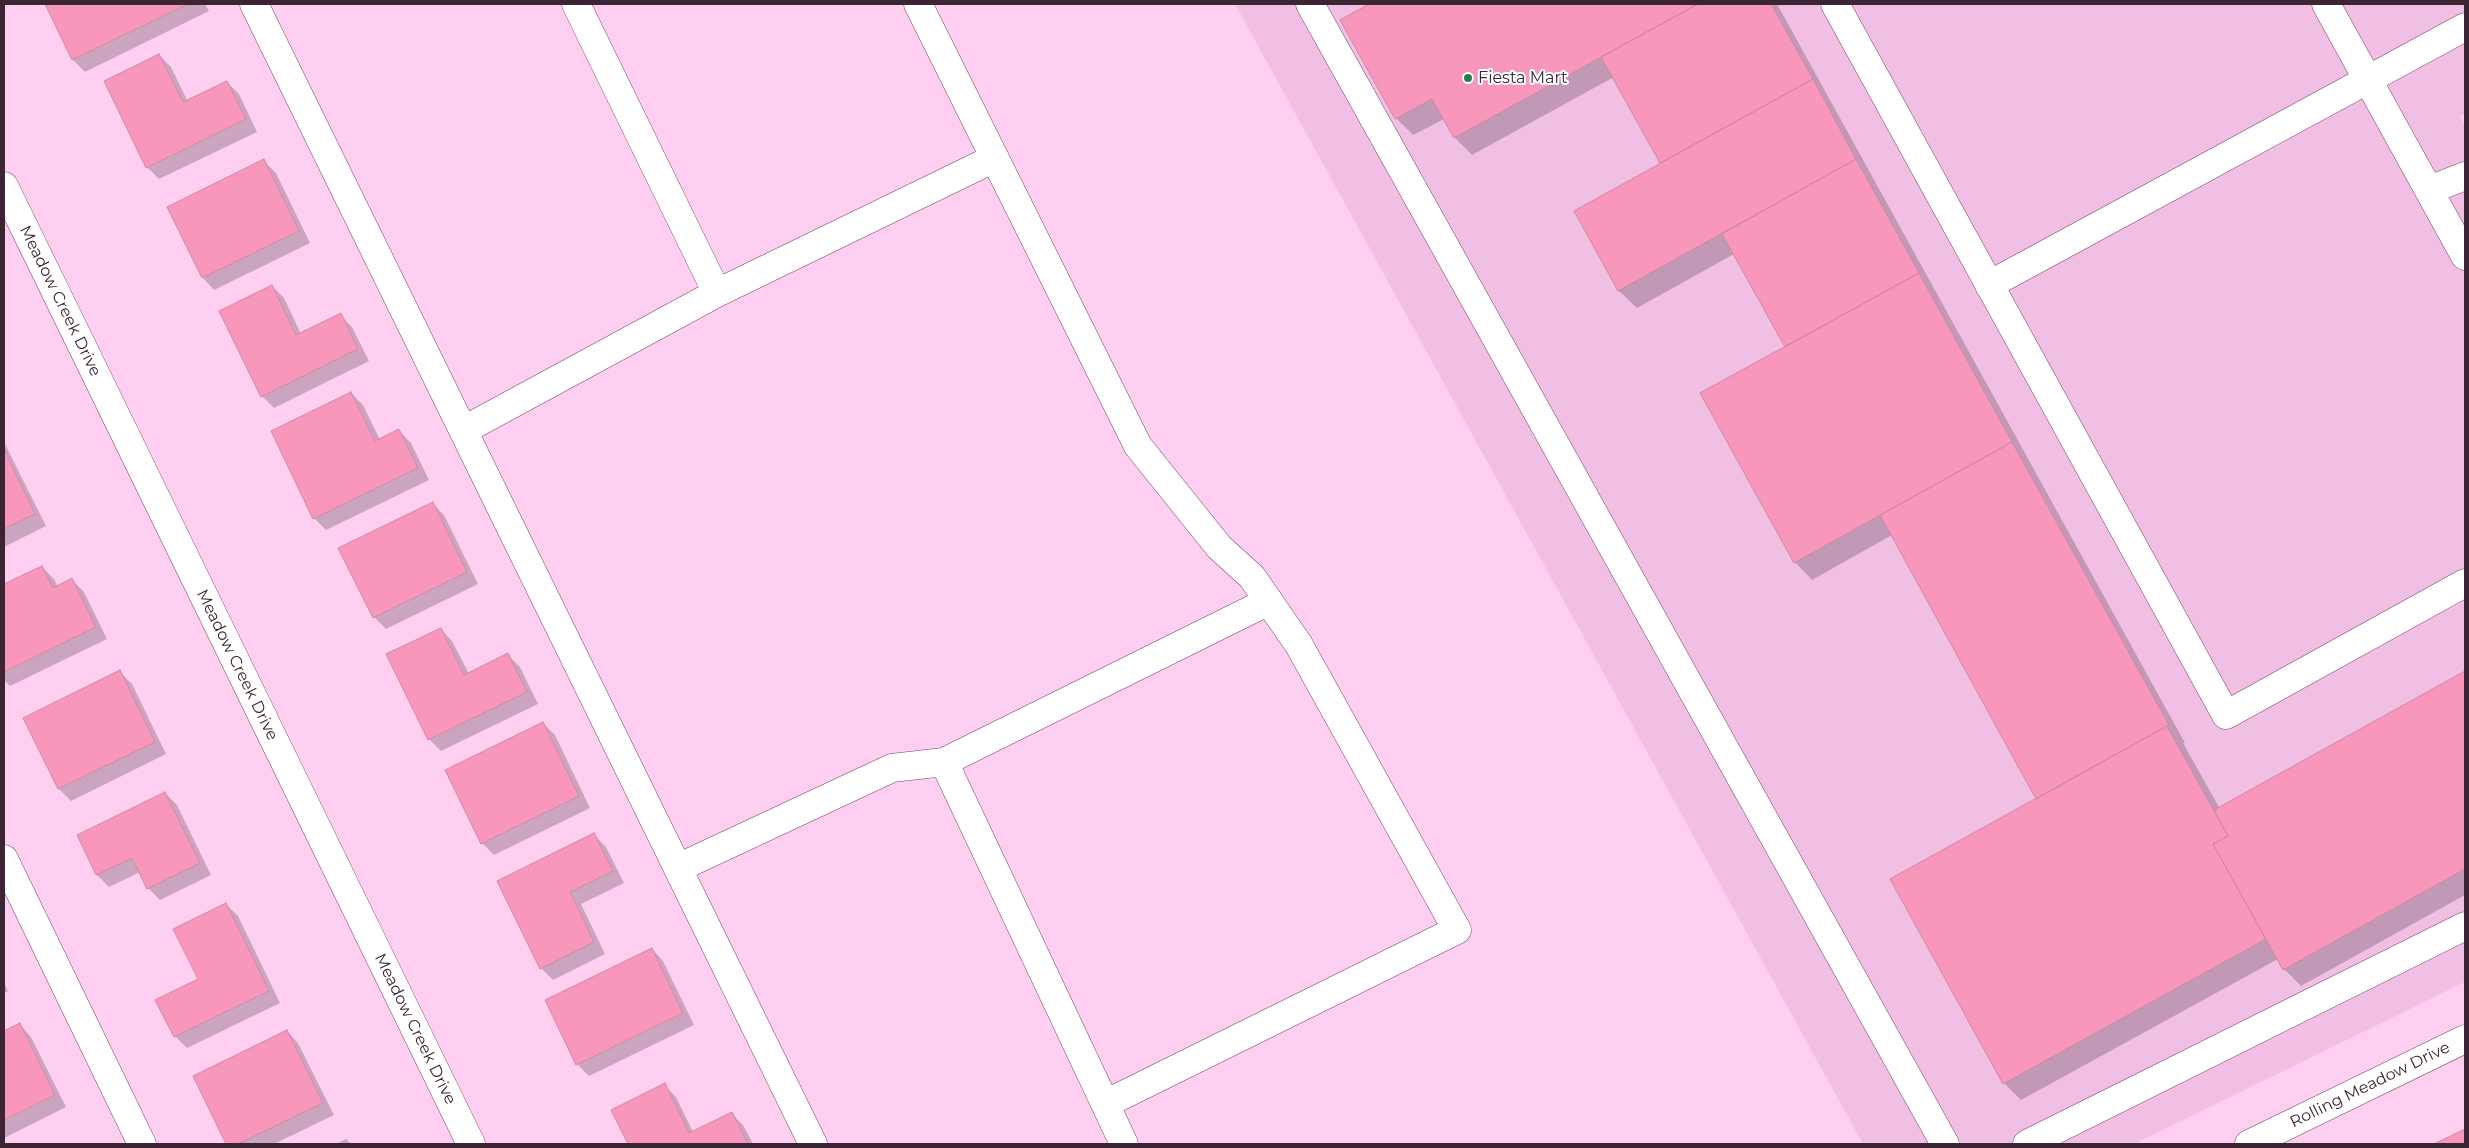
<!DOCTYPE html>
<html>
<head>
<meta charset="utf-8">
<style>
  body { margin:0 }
  #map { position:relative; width:2469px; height:1148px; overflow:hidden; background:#fecff0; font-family:Montserrat,sans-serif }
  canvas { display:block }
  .frame { position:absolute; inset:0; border:5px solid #3b2535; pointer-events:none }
</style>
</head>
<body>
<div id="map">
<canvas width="2469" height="1148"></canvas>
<div class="frame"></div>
</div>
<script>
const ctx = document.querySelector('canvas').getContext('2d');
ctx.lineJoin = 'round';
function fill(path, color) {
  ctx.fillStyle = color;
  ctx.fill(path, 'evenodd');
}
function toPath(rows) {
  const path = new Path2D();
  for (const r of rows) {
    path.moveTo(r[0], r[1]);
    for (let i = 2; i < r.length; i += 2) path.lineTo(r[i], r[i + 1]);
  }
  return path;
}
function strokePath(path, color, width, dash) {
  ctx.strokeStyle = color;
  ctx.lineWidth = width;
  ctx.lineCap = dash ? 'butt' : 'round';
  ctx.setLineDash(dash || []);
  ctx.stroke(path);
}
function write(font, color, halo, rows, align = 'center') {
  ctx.font = font + ' Montserrat,sans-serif';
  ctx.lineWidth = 4;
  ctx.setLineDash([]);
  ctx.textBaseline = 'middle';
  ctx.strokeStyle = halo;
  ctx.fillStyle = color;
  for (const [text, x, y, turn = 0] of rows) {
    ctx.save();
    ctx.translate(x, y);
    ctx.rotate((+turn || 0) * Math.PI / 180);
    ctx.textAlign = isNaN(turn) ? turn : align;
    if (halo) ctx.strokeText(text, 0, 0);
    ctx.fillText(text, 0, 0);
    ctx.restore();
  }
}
const built = toPath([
  [1235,4,2465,4,2465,113,2460,117,2465,127,2465,982,2134,1144,1863,1144]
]);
const shadow = toPath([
  [46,4,205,4,209,11,85,72,73,60],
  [1372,4,1777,4,2185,743,2183,743,2220,809,2465,673,2465,895,2301,986,2284,969,2278,959,2021,1100,2004,1083,2037,799,1892,535,1812,580,1795,562,1787,347,1734,254,1637,308,1619,291,1575,212,1662,164,1614,77,1472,155,1455,138,1444,119,1413,135,1396,118,1342,20],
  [159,55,171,67,188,102,227,82,239,94,257,132,159,179,147,167,105,81],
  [264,161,276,173,310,243,214,290,203,278],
  [272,286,284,298,301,334,340,315,352,327,369,361,274,408,262,396],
  [351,393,363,405,380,440,399,431,411,443,429,480,326,530,314,518],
  [4,442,46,526,4,547],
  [432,503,444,515,478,584,386,629,374,617],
  [42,567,54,579,58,587,72,580,84,592,107,639,10,686,4,680,4,586],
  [441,629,452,641,469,674,508,655,520,667,538,704,441,751,429,739],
  [120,672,132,684,166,754,71,801,59,789,24,718],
  [543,723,555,735,590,808,494,855,482,843],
  [165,793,177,805,211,875,160,900,148,888,140,872,109,887,97,875,78,836],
  [594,835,606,847,624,883,581,904,605,954,553,980,541,968,499,881],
  [226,904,238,916,280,1003,187,1048,175,1036,200,980],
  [652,949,663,961,694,1025,589,1076,577,1064],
  [4,983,8,991,4,993],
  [20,1025,31,1037,66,1107,4,1138,4,1033],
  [287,1031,298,1043,334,1115,274,1144,227,1144,194,1076],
  [664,1085,676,1097,693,1132,731,1113,743,1125,753,1144,629,1144,613,1110],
  [346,1139,351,1144,336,1144]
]);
const building = toPath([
  [45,4,188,4,72,60,45,4],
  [1369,4,1698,4,1454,138,1432,99,1395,119,1340,20,1369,4],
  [1698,4,1771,4,1813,79,1660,163,1601,57,1698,4],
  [159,54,183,102,227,81,246,119,146,168,104,81,159,54],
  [1813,79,1856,159,1618,291,1574,211,1813,79],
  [264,159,299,231,202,278,167,207,264,159],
  [1856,159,1919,273,1785,347,1722,234,1856,159],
  [1919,273,2012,442,1794,563,1700,393,1919,273],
  [272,285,296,335,341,313,358,349,261,397,219,311,272,285],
  [351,392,375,441,399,429,418,468,313,519,271,431,351,392],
  [2012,442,2169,725,2036,799,1880,515,2012,442],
  [4,449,35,514,4,529,4,449],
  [433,502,467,572,373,618,338,548,433,502],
  [42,566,53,588,72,578,96,627,4,672,4,584,42,566],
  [441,628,464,675,508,653,527,692,428,740,386,654,441,628],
  [120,670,155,742,58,789,23,718,120,670],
  [2465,671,2465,869,2283,970,2213,844,2228,836,2214,810,2465,671],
  [543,722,579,796,481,844,445,770,543,722],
  [2167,726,2228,836,2213,844,2266,939,2003,1084,1890,879,2167,726],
  [165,792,200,863,147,889,132,858,96,875,77,835,165,792],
  [594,833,613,871,570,892,594,942,540,969,497,881,594,833],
  [226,903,269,991,174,1037,155,1000,198,979,173,929,226,903],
  [652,948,683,1013,576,1065,545,1000,652,948],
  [20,1023,55,1095,4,1120,4,1031,20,1023],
  [287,1030,323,1103,238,1144,226,1144,193,1076,287,1030],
  [665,1083,689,1133,732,1112,748,1144,628,1144,611,1110,665,1083],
  [2465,1129,2465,1144,2434,1144,2465,1129]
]);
const minor = toPath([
  [254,4,813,1144],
  [576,4,717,293],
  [918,4,1138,446,1219,547,1252,577,1299,645,1457,930,1105,1104],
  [1310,4,1945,1144],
  [1835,4,2226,715,2465,583],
  [2326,4,2465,256],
  [4,186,471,1144],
  [2429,190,2465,176],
  [1989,285,2465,27],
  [464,430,717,293,995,158],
  [944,762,1124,1144],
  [4,859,142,1144],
  [678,868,892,768,944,762,1269,601],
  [2027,1144,2465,926],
  [2249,1144,2465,1039]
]);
const markers = [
  [1468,78,5,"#247b4f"]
];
const poiNames = [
  ["Fiesta Mart",1478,78]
];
const streetNames = [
  ["Meadow Creek Drive",60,301,64],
  ["Meadow Creek Drive",237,665,64],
  ["Meadow Creek Drive",415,1029,64],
  ["Rolling Meadow Drive",2370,1085,-26]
];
fill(built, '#f2bfe4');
fill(shadow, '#0003');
fill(building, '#f996bb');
strokePath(building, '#cc8aa1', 1);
strokePath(minor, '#77456a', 29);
strokePath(minor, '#fff', 28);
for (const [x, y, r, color] of markers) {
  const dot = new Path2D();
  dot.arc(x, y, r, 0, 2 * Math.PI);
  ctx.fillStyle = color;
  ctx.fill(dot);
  strokePath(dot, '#fff', 2);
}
write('16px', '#3b2535', '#fff', poiNames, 'left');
write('16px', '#3b2535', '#fff', streetNames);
</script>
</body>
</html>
